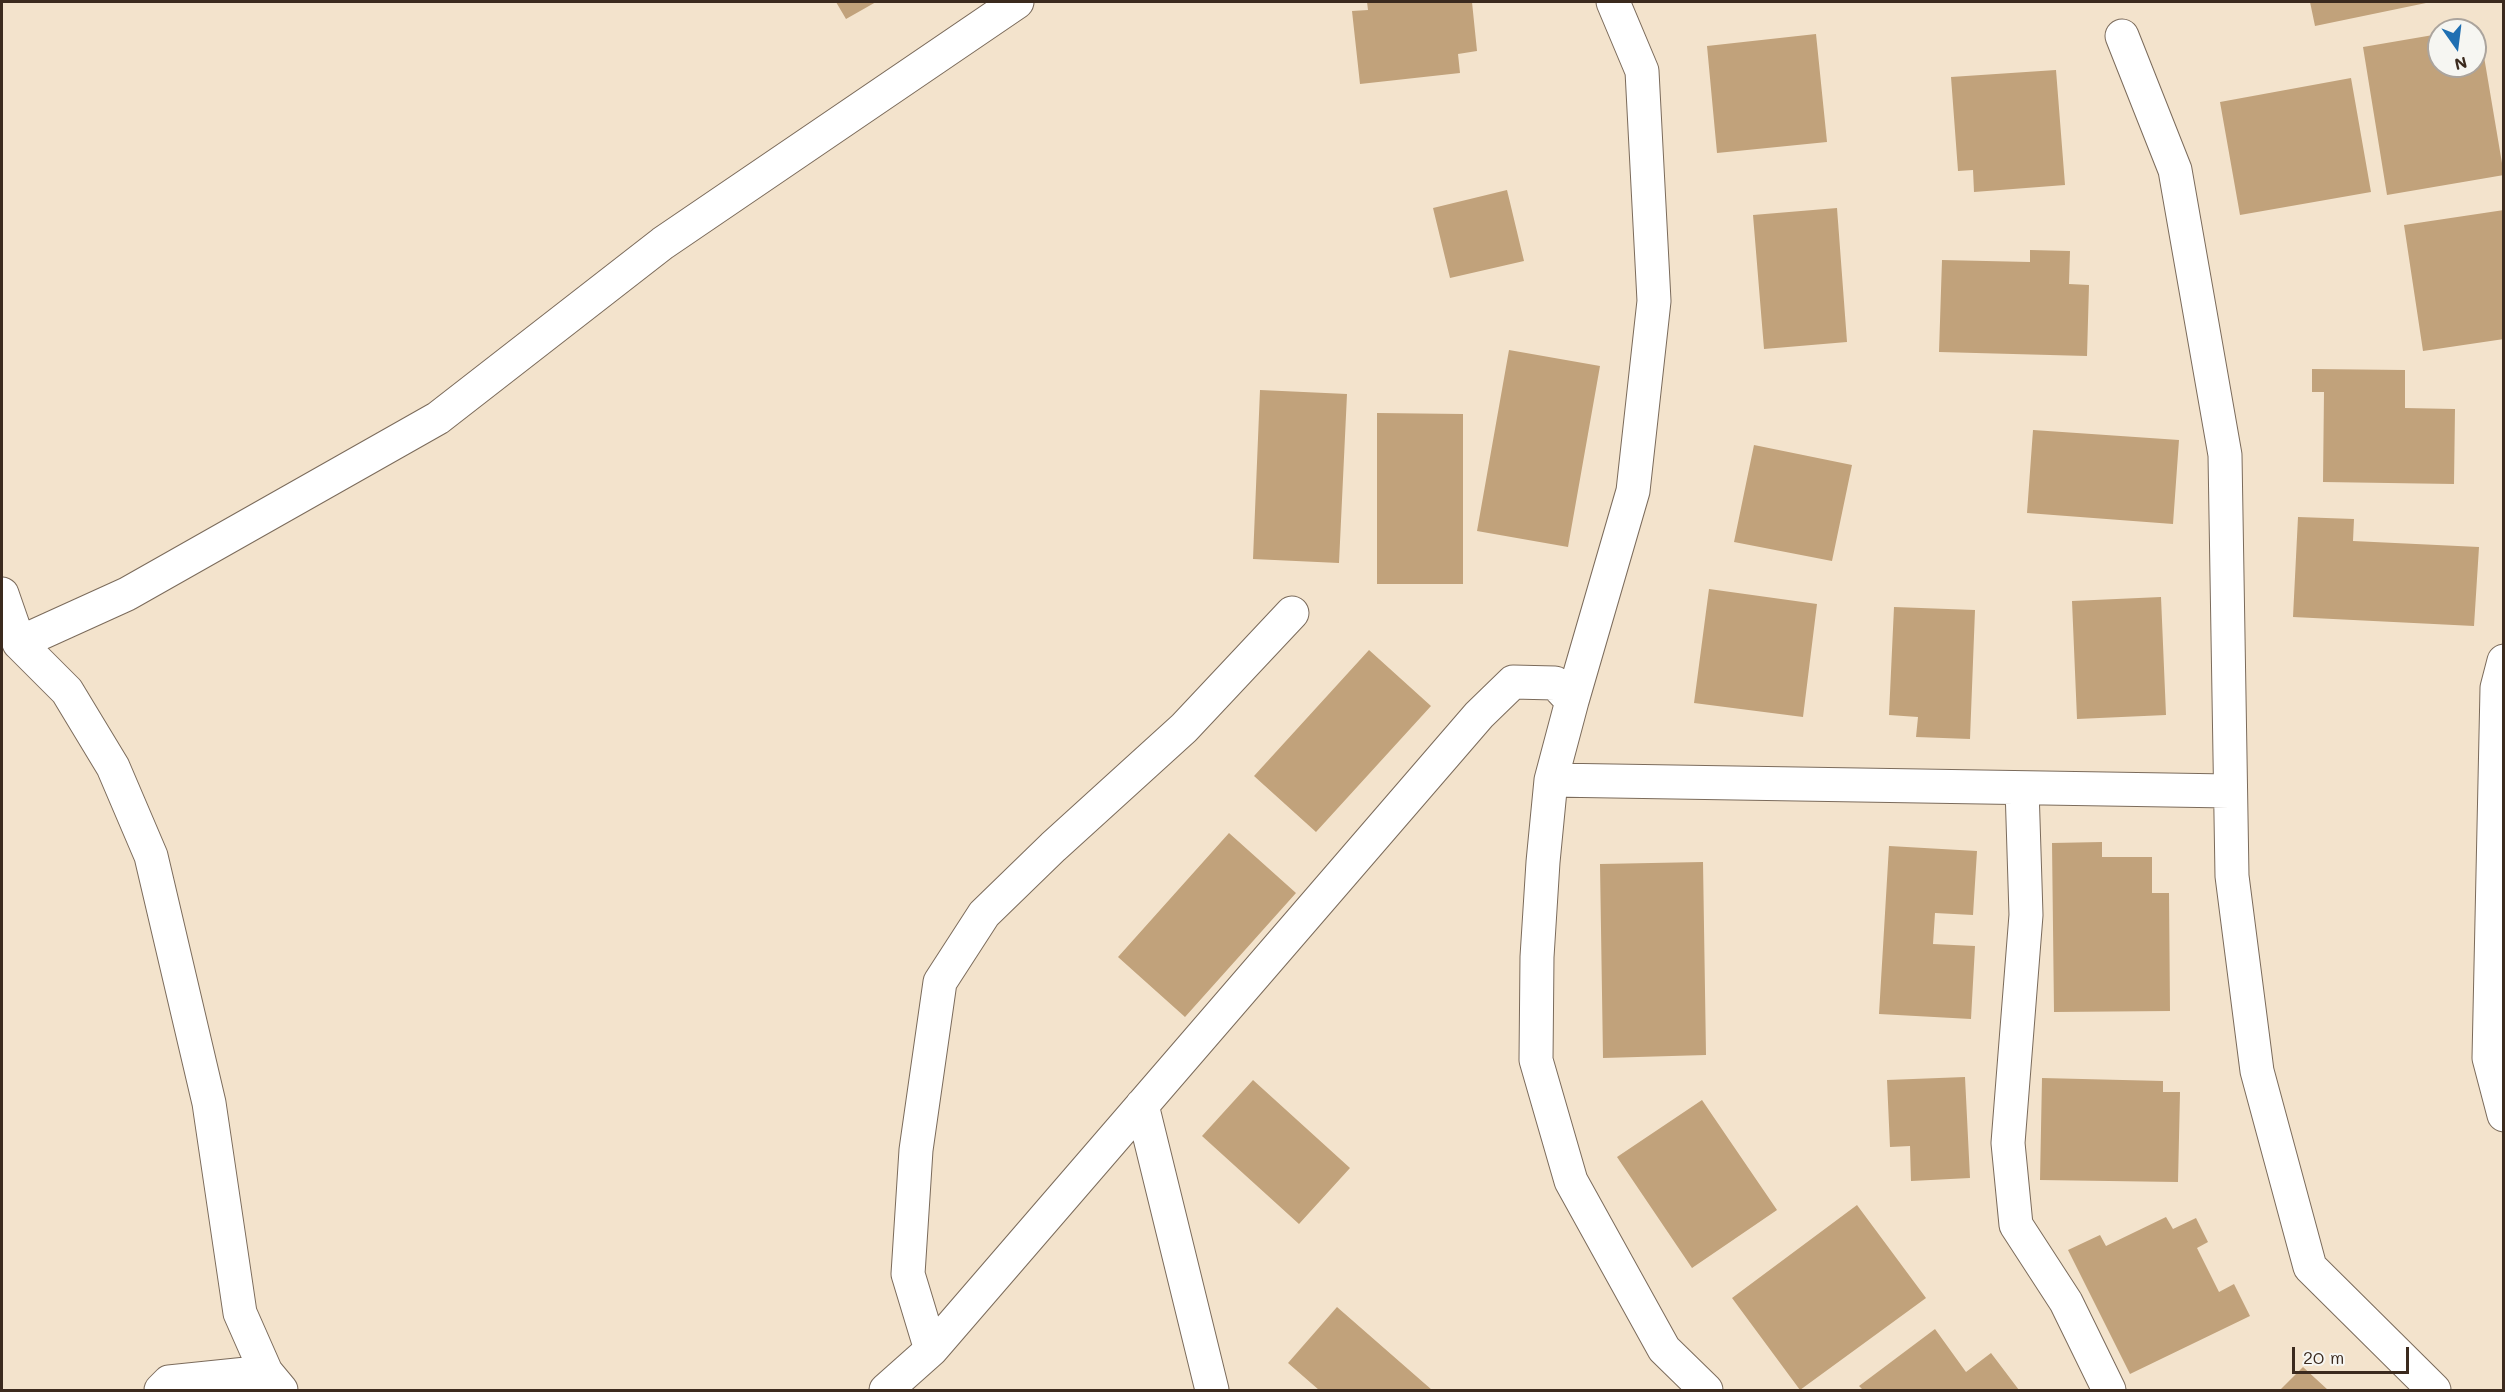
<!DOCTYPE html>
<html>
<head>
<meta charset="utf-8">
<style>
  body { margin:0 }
  #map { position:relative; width:2505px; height:1392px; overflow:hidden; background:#f3e3cc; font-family:Mali,sans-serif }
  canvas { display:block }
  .frame { position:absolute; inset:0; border:3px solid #3b2a1e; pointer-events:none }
  .north { position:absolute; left:2427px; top:18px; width:60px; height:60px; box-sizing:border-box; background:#f6f6f2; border:2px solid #aba49d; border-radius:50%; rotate:166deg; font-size:16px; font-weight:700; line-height:24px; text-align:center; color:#3b2a1e }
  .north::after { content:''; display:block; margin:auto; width:21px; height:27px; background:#1f6fb2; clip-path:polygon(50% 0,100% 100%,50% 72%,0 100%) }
  .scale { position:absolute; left:2292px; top:1347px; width:117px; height:27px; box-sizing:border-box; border:3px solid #3b2a1e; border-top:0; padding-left:8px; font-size:18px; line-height:21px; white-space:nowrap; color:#3b2a1e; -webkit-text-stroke:4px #f6f6f2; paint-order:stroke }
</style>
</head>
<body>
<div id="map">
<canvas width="2505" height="1392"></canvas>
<div class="frame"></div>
<div class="north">N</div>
<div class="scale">20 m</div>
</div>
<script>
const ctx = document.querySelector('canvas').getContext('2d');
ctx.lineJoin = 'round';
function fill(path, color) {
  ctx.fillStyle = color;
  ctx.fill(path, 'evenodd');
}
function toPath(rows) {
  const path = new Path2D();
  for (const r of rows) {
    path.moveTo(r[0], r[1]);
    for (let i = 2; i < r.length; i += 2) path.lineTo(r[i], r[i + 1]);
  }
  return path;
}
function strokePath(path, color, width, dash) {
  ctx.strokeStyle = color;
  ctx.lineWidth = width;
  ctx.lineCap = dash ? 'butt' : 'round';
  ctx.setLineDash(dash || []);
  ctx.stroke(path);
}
const building = toPath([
  [836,2,876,2,846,19],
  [1367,2,1472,2,1477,51,1458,54,1460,73,1360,84,1352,11,1368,10],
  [2310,2,2426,2,2426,3,2315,26],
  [2479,27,2504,175,2387,195,2363,47,2439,34,2439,66,2475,66,2475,30,2468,29],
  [1816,34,1827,142,1717,153,1707,46],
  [2056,70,2065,185,1974,192,1973,170,1958,171,1951,77],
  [2351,78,2371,192,2240,215,2220,102],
  [1507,190,1524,261,1450,278,1433,208],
  [1837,208,1847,342,1764,349,1753,215],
  [2504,210,2504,339,2423,351,2404,225],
  [2030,250,2070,251,2069,284,2089,285,2087,356,1939,352,1942,260,2030,262],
  [1509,350,1600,366,1568,547,1477,531],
  [2312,369,2405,370,2405,408,2455,409,2454,484,2323,482,2324,392,2312,392],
  [1260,390,1347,394,1339,563,1253,559],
  [1377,413,1463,414,1463,584,1377,584],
  [2033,430,2179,440,2173,524,2027,513],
  [1754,445,1852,465,1832,561,1734,542],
  [2298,517,2354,519,2353,541,2479,547,2474,626,2293,617],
  [1709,589,1817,604,1803,717,1694,703],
  [2161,597,2166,715,2077,719,2072,601],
  [1894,607,1975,610,1970,739,1916,737,1918,717,1889,715],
  [1369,650,1431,706,1316,832,1254,776],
  [1229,833,1296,893,1185,1017,1118,957],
  [2102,842,2102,857,2152,857,2152,893,2169,893,2170,1011,2054,1012,2052,843],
  [1889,846,1977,851,1973,915,1935,913,1933,944,1975,946,1971,1019,1879,1014],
  [1703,862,1706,1055,1603,1058,1600,864],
  [1965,1077,1970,1178,1911,1181,1910,1146,1890,1147,1887,1080],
  [2042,1078,2163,1081,2163,1092,2180,1092,2178,1182,2040,1180],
  [1253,1080,1350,1168,1299,1224,1202,1136],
  [1702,1100,1777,1210,1692,1268,1617,1157],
  [1857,1205,1926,1298,1800,1390,1732,1298],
  [2166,1217,2173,1229,2196,1218,2208,1242,2197,1248,2219,1292,2234,1284,2250,1316,2130,1374,2068,1250,2100,1235,2106,1246],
  [1337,1307,1432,1390,1319,1390,1288,1363],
  [1935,1329,1966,1372,1991,1353,2019,1390,1863,1390,1859,1386],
  [2303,1367,2328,1390,2280,1390]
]);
const minor = toPath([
  [2122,36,2175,170,2225,455,2232,876,2257,1071,2310,1267,2434,1390],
  [2,594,19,643],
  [2504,661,2497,688,2489,1058,2504,1115],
  [1572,701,1633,491,1654,301,1642,71,1613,2],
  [1551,780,1543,862,1537,957,1536,1060,1571,1181,1664,1349,1706,1390],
  [2022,788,2026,915,2008,1143,2016,1225,2066,1302,2109,1390],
  [1142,1105,1212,1390],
  [931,1350,908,1274,916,1150,940,982,984,914,1053,847,1184,728,1292,613],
  [266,1372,240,1313,209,1103,151,856,113,767,67,691,19,643,127,594,438,418,663,243,1017,2],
  [161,1390,169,1382,266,1372,281,1390],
  [886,1390,931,1350,1479,715,1513,682,1555,683,1572,701,1551,780,2229,791]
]);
fill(building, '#c1a27b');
strokePath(minor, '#7b6b5b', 35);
strokePath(minor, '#fff', 33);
</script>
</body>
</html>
